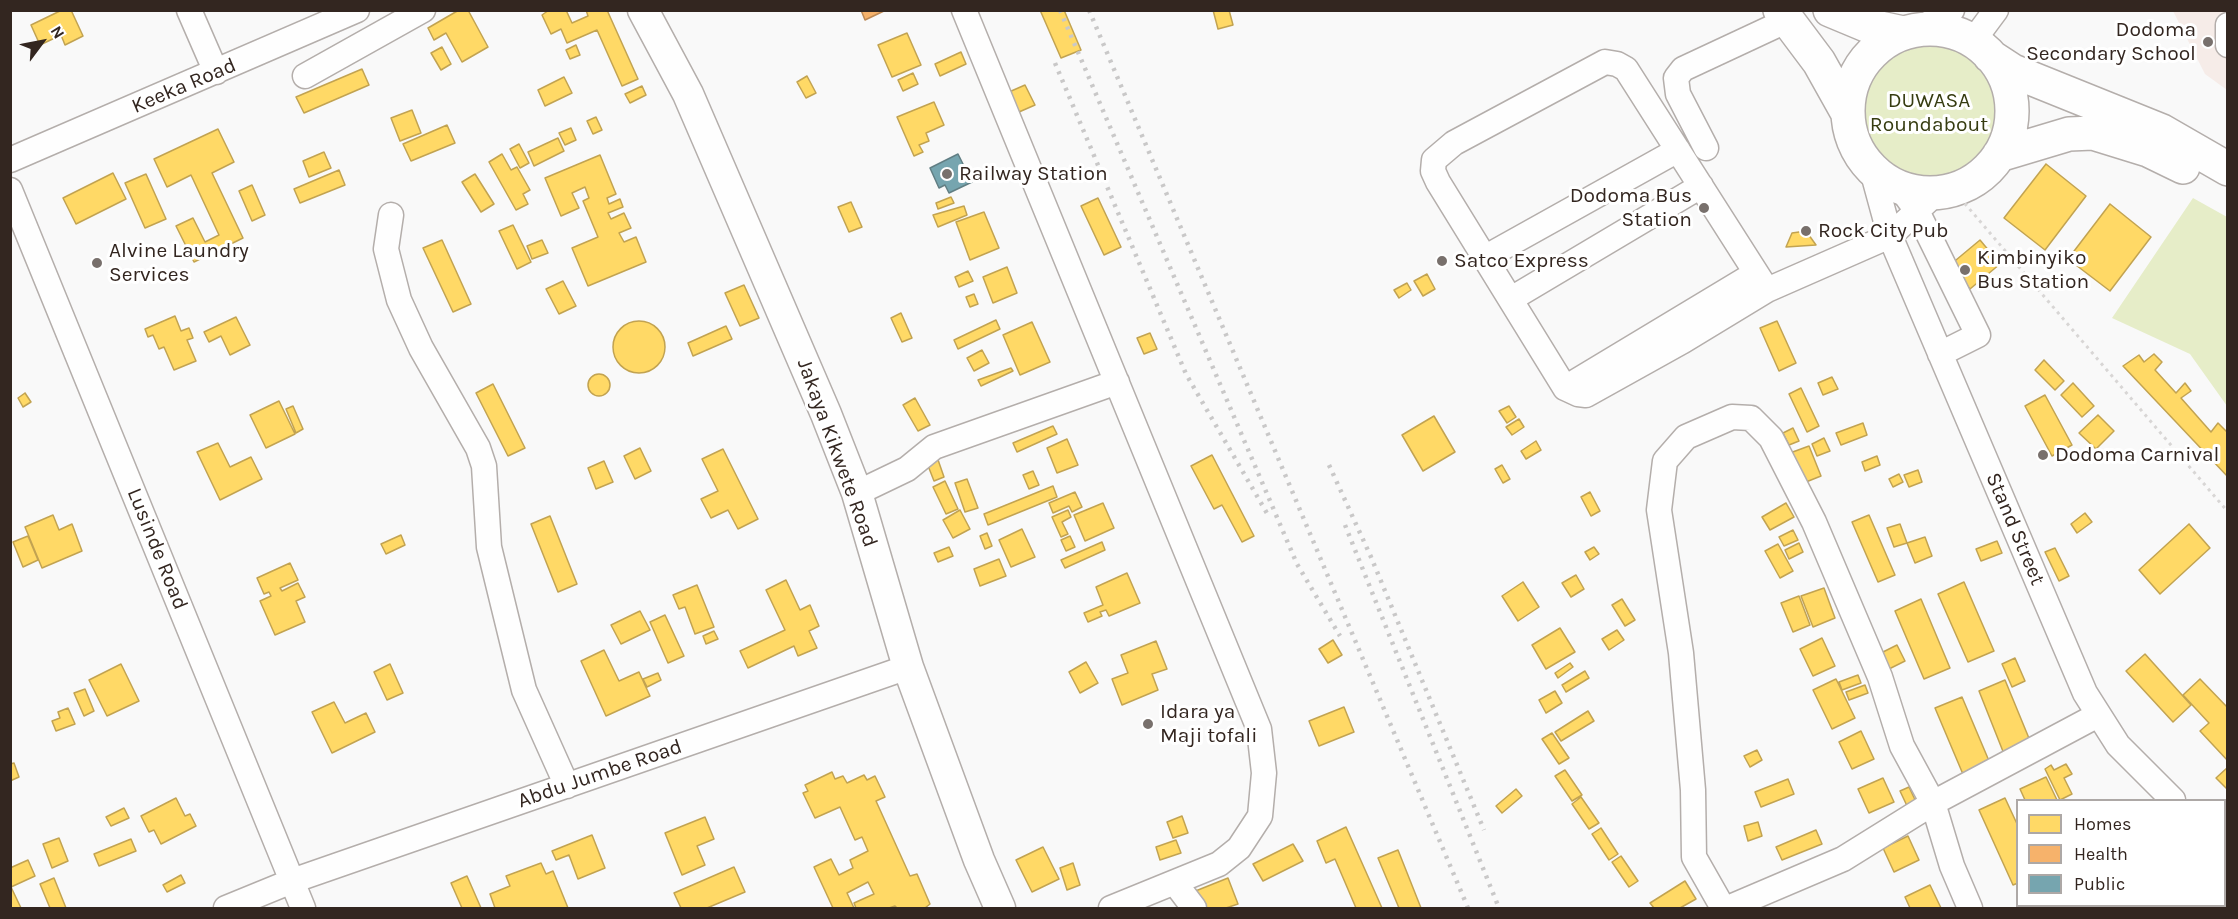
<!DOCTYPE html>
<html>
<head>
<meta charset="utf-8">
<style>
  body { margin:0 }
  #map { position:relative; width:2238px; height:919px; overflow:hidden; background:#f9f9f9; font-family:Karla,sans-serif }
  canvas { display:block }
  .frame { position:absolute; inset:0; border:12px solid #332620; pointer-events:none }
  .legend { position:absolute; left:2016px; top:799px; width:210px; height:108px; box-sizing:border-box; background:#fff; border:2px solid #ada8a6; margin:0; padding:8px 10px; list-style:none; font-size:18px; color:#332620 }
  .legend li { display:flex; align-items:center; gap:12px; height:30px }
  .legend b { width:30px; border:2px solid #ada8a6 }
  .north { position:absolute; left:12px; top:12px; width:60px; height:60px; -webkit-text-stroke:4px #fff; paint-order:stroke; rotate:58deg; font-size:16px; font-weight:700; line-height:24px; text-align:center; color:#332620 }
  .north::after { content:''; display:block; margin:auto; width:21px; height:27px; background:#332620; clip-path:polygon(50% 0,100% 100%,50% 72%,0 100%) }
</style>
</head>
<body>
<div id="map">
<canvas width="2238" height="919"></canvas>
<div class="frame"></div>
<ul class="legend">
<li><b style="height:16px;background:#ffd966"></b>Homes</li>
<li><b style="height:16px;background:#f6b26b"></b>Health</li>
<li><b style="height:16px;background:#76a5af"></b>Public</li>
</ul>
<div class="north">N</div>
</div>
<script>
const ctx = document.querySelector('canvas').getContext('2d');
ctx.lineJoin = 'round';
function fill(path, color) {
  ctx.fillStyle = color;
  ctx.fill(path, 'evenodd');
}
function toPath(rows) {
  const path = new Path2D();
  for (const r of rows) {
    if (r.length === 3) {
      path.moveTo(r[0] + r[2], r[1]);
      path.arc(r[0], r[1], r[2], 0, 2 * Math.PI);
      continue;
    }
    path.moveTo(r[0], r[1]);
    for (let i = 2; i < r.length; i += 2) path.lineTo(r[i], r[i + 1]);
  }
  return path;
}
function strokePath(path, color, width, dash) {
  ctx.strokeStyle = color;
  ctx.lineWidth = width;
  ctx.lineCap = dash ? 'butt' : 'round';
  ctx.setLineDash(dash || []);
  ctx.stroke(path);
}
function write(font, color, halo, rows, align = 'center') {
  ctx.font = font + ' Karla,sans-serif';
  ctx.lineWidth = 6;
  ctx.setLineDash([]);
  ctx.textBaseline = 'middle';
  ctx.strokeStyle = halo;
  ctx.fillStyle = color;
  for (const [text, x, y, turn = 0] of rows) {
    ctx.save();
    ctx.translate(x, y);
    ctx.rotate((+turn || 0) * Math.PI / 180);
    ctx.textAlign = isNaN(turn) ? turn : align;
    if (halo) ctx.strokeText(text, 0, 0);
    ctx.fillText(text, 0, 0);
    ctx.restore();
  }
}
const built = toPath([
  [2173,11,2227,11,2227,90,2205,74]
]);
const green = toPath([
  [1930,113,73],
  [2193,198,2227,217,2227,406,2190,354,2112,318]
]);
const homes = toPath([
  [62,10,71,10,83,36,65,45,61,35,40,45,31,25,62,10],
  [459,10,468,10,488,47,462,62,446,33,434,40,428,28,459,10],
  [566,10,572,23,588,16,586,10,607,10,638,79,622,86,597,30,567,43,561,29,551,34,542,15,549,10,566,10],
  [1040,10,1064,10,1081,50,1061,58,1040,10],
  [1213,10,1229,10,1233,25,1218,29,1213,10],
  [907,33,921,65,892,77,878,45,907,33],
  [576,45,580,55,570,59,566,50,576,45],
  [442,47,451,64,441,70,431,53,442,47],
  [961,52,966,64,940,76,935,64,961,52],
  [362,69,369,85,304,113,296,97,362,69],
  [913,73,918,84,903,91,898,80,913,73],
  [807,76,816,93,806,98,797,82,807,76],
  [564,77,572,93,545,106,538,90,564,77],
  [1025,85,1035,105,1019,112,1009,92,1025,85],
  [642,86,646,95,630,103,625,94,642,86],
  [934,102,944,125,926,133,929,141,919,145,923,152,914,156,897,117,934,102],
  [412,110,421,133,400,141,391,118,412,110],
  [596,117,602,130,593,134,587,121,596,117],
  [447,125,455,143,411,161,403,144,447,125],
  [571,128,576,140,565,145,559,133,571,128],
  [218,129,234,162,212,173,243,238,194,262,176,226,193,218,205,242,219,235,191,175,167,187,154,159,218,129],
  [558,138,564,151,534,166,528,152,558,138],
  [519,144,529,163,520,168,510,149,519,144],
  [324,152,331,168,309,177,303,161,324,152],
  [502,154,511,170,517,167,530,190,523,194,528,204,516,210,489,162,502,154],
  [600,155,616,194,607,198,609,204,620,199,623,207,608,213,611,219,624,213,631,228,619,233,624,242,636,237,646,262,588,286,572,248,598,237,583,201,589,198,585,187,572,193,579,208,561,216,545,178,600,155],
  [2046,164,2086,196,2045,250,2004,218,2046,164],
  [339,170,345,185,300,203,294,189,339,170],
  [113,173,126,199,76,224,63,198,113,173],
  [146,174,166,219,145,228,125,183,146,174],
  [475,174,494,204,481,212,462,182,475,174],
  [252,185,265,215,252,221,239,191,252,185],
  [951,197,954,203,938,209,936,203,951,197],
  [1098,198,1121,247,1104,255,1081,206,1098,198],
  [851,202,862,227,849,232,838,207,851,202],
  [2110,204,2151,237,2110,291,2068,259,2110,204],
  [964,206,967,215,938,227,933,215,964,206],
  [984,212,999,248,970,260,956,222,984,212],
  [513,225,531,262,517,269,499,231,513,225],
  [1806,231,1816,245,1786,247,1792,233,1806,231],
  [442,240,471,304,453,312,423,248,442,240],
  [542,240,548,253,532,259,527,246,542,240],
  [1980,240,2000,264,1970,289,1950,265,1980,240],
  [1007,267,1017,293,993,303,983,277,1007,267],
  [968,271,973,281,959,287,955,277,968,271],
  [1427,274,1435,289,1423,296,1414,281,1427,274],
  [563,281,576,306,559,314,546,289,563,281],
  [1407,283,1411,290,1399,298,1394,290,1407,283],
  [744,285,759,318,740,326,725,293,744,285],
  [974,294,978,304,970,307,966,297,974,294],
  [901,313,912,338,902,342,891,318,901,313],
  [175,316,181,331,189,328,193,338,187,340,196,361,174,370,164,347,159,349,153,335,148,337,145,329,175,316],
  [236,317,250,345,230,355,221,336,209,342,204,332,236,317],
  [996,320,1000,329,958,349,954,340,996,320],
  [639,347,26],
  [1777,321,1796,363,1779,371,1760,328,1777,321],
  [1032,322,1050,362,1020,375,1003,335,1032,322],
  [726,326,732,339,693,356,688,343,726,326],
  [1150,333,1157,349,1144,354,1137,338,1150,333],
  [982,350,989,363,974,371,967,358,982,350],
  [2154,354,2162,362,2155,370,2176,393,2185,383,2191,391,2181,398,2211,432,2218,423,2228,433,2228,477,2123,366,2139,355,2144,362,2154,354],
  [2044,360,2064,381,2055,390,2035,370,2044,360],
  [1011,368,1013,371,981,386,978,380,1011,368],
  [599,385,11],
  [1832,377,1838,389,1823,395,1818,383,1832,377],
  [2073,383,2094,406,2082,417,2061,395,2073,383],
  [493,384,525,448,508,456,476,393,493,384],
  [1801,388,1819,426,1807,432,1789,394,1801,388],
  [25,393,31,402,23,407,18,398,25,393],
  [2045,395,2072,445,2052,456,2025,406,2045,395],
  [915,398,930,425,918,431,903,405,915,398],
  [279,401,295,434,266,448,250,415,279,401],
  [293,406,303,429,296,433,286,409,293,406],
  [1509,406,1516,417,1507,423,1499,411,1509,406],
  [2098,415,2114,431,2096,449,2079,433,2098,415],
  [1434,416,1455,452,1423,471,1402,435,1434,416],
  [1519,419,1524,427,1512,435,1506,427,1519,419],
  [1863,423,1867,435,1841,445,1836,433,1863,423],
  [1053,426,1057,434,1017,452,1013,443,1053,426],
  [1793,428,1799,441,1789,445,1783,433,1793,428],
  [1824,438,1830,451,1817,456,1812,444,1824,438],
  [1067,439,1078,465,1057,473,1047,448,1067,439],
  [1536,441,1541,450,1526,459,1521,451,1536,441],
  [218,443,230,467,251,457,262,479,220,500,197,452,218,443],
  [1809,446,1821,476,1801,484,1790,453,1809,446],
  [640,448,651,471,635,479,624,456,640,448],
  [723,449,758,519,738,529,728,510,711,518,701,499,718,491,702,459,723,449],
  [936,454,944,477,934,481,925,458,936,454],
  [1212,455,1254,536,1242,542,1222,505,1214,509,1191,466,1212,455],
  [1877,456,1880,465,1865,471,1862,462,1877,456],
  [604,461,613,482,596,489,588,468,604,461],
  [1502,465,1510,479,1503,483,1495,469,1502,465],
  [1918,470,1922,482,1909,487,1904,475,1918,470],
  [1033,471,1039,485,1029,489,1023,475,1033,471],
  [1899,474,1903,482,1893,487,1889,479,1899,474],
  [967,479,978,508,965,512,955,483,967,479],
  [945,481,958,509,946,514,933,487,945,481],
  [1053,486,1057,497,988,525,984,514,1053,486],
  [1075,492,1082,507,1072,512,1069,506,1053,513,1049,503,1075,492],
  [1590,492,1600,511,1591,516,1581,497,1590,492],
  [1103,503,1114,528,1085,541,1074,515,1103,503],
  [1786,503,1794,517,1770,530,1762,517,1786,503],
  [960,510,970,529,953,538,943,520,960,510],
  [1068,510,1071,517,1062,522,1068,534,1061,537,1052,517,1068,510],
  [2085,513,2092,522,2077,533,2071,524,2085,513],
  [53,515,59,530,72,524,82,551,42,568,25,527,53,515],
  [1869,515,1895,575,1878,582,1852,522,1869,515],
  [550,516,577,584,558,592,531,524,550,516],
  [1900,524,1907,543,1894,547,1887,528,1900,524],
  [2189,524,2210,548,2160,594,2139,570,2189,524],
  [1022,529,1035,557,1011,567,999,540,1022,529],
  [1793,530,1798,540,1784,546,1779,537,1793,530],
  [987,533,992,546,985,549,980,536,987,533],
  [401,535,405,545,386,554,381,544,401,535],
  [28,536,38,560,23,567,13,542,28,536],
  [1070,536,1075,547,1066,551,1061,540,1070,536],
  [1925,537,1932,556,1915,563,1907,543,1925,537],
  [1997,541,2002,553,1981,561,1976,549,1997,541],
  [1102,542,1105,550,1065,568,1061,560,1102,542],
  [1799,543,1803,552,1789,559,1785,550,1799,543],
  [1778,544,1793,571,1780,578,1765,551,1778,544],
  [949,547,953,556,938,562,934,553,949,547],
  [1594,547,1599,554,1590,560,1585,552,1594,547],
  [2055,548,2069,576,2059,581,2045,552,2055,548],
  [999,559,1006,576,980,586,974,569,999,559],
  [290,563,298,580,280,588,282,591,298,583,305,597,296,601,305,622,275,635,260,601,271,596,269,592,264,594,257,578,290,563],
  [1127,573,1140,603,1109,616,1106,610,1100,612,1102,616,1088,622,1084,613,1103,605,1096,587,1127,573],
  [1576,575,1584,589,1571,597,1562,583,1576,575],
  [786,580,800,610,810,605,819,626,809,631,817,648,798,656,794,646,748,668,740,651,785,630,766,590,786,580],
  [1523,582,1539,607,1518,621,1502,596,1523,582],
  [1964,582,1994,651,1968,662,1938,594,1964,582],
  [697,585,714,627,695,634,685,607,679,609,673,595,697,585],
  [1824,588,1835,618,1813,627,1801,596,1824,588],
  [1799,596,1810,625,1793,632,1781,603,1799,596],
  [1622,599,1635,620,1625,626,1612,605,1622,599],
  [1921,599,1950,668,1924,679,1895,611,1921,599],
  [640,611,650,630,621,644,611,625,640,611],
  [665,615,684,656,668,663,650,622,665,615],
  [1560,628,1575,652,1546,669,1532,645,1560,628],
  [1617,630,1624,640,1609,650,1602,639,1617,630],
  [714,631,718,639,706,644,703,636,714,631],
  [1822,638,1835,666,1813,676,1800,649,1822,638],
  [1333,640,1342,655,1328,663,1319,649,1333,640],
  [1156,641,1167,669,1152,674,1158,690,1122,705,1112,679,1128,673,1121,655,1156,641],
  [1897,645,1905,661,1887,670,1879,654,1897,645],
  [604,650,619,681,639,672,650,696,606,716,581,661,604,650],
  [2145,654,2191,705,2173,722,2126,671,2145,654],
  [2015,658,2025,681,2012,687,2002,664,2015,658],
  [1086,662,1098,683,1080,693,1069,672,1086,662],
  [1570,663,1573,667,1558,678,1555,673,1570,663],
  [121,664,139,701,107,716,89,680,121,664],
  [390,664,403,693,387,700,374,672,390,664],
  [1585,671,1589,678,1566,692,1562,685,1585,671],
  [658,673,661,680,647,687,643,679,658,673],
  [1858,675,1861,683,1842,690,1839,682,1858,675],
  [1836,679,1855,718,1832,729,1813,690,1836,679],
  [2200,679,2228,708,2228,761,2200,731,2209,723,2183,695,2200,679],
  [2005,680,2033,748,2006,759,1979,691,2005,680],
  [1865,685,1868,693,1849,700,1846,692,1865,685],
  [85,689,94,711,84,716,74,693,85,689],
  [1555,691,1562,703,1546,713,1539,700,1555,691],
  [1962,697,1992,768,1965,779,1935,708,1962,697],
  [334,702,345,723,366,713,375,732,332,753,312,712,334,702],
  [1344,707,1354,732,1319,746,1309,721,1344,707],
  [68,708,75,724,56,731,52,721,60,718,58,712,68,708],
  [1588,711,1594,721,1561,741,1555,732,1588,711],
  [1861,731,1874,759,1852,769,1839,742,1861,731],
  [1552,733,1569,758,1559,764,1542,739,1552,733],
  [1757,750,1762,760,1750,767,1744,756,1757,750],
  [14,763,19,777,10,781,10,764,14,763],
  [2066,764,2072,774,2064,778,2072,794,2060,800,2045,769,2051,765,2054,770,2066,764],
  [2228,767,2228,790,2216,778,2228,767],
  [1565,770,1582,795,1572,801,1555,776,1565,770],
  [832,772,835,779,843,776,847,783,864,775,867,780,875,776,885,797,876,801,910,876,917,874,930,904,925,908,897,908,895,906,889,908,856,908,854,903,874,894,868,882,847,893,854,908,833,908,814,867,831,859,839,875,853,868,850,860,868,851,862,837,855,840,840,807,815,818,803,793,808,791,805,785,832,772],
  [2046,777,2057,800,2025,800,2020,789,2046,777],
  [1883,778,1894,802,1869,813,1858,789,1883,778],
  [1788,779,1794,794,1761,807,1755,792,1788,779],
  [1909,787,1917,804,1908,808,1900,791,1909,787],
  [1516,789,1522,796,1502,813,1496,806,1516,789],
  [1581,797,1599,823,1589,829,1572,804,1581,797],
  [176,798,185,816,190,814,196,826,161,844,154,830,149,832,141,816,176,798],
  [2005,798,2018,826,2018,883,2013,885,1979,810,2005,798],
  [124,808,129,818,111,826,106,817,124,808],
  [1182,816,1188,833,1173,838,1167,822,1182,816],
  [705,817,714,839,697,846,705,865,682,875,665,833,705,817],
  [1758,822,1762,836,1748,841,1744,826,1758,822],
  [1346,827,1382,908,1356,908,1335,859,1326,863,1317,841,1346,827],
  [1601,828,1618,854,1609,860,1592,834,1601,828],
  [1816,830,1822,844,1782,860,1776,847,1816,830],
  [592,835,605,868,578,879,569,855,556,860,552,851,592,835],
  [1908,836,1919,860,1894,872,1883,848,1908,836],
  [59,838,68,861,52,868,43,844,59,838],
  [131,839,136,851,99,866,94,854,131,839],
  [1176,840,1181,853,1160,860,1156,847,1176,840],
  [1293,844,1303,861,1263,881,1253,864,1293,844],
  [1043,847,1059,879,1032,892,1016,860,1043,847],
  [1398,850,1421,908,1399,908,1378,858,1398,850],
  [1621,856,1638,881,1629,887,1612,862,1621,856],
  [28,860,35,876,11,887,21,908,10,908,10,868,28,860],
  [541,863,546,874,553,871,568,908,495,908,490,894,510,886,506,876,541,863],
  [1073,863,1080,885,1067,890,1060,868,1073,863],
  [734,867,745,892,707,908,681,908,674,893,734,867],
  [181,875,185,883,167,892,163,885,181,875],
  [467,876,481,908,462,908,451,883,467,876],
  [54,878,66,908,50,908,40,884,54,878],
  [1228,878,1238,904,1226,908,1200,908,1193,892,1228,878],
  [1685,881,1696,899,1680,908,1654,908,1650,903,1685,881],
  [1930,885,1941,908,1910,908,1905,897,1930,885]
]);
const health = toPath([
  [861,10,886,10,865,20,861,10]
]);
const public = toPath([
  [958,154,972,182,949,193,945,185,939,188,930,168,958,154]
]);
const path = toPath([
  [1955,192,2228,512]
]);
const minor = toPath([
  [189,10,216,72],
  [964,10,1259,729,1264,773,1260,816,1239,848,1219,864,1111,908],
  [2228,25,2228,45],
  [1919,29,1952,10],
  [1973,41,1996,10],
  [305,76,423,10],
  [1706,148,1678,94,1676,78,1683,69,1788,20],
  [10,160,357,10],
  [1872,170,1890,236,2085,693,2118,745,2173,800],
  [1901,189,1917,211,1978,335,1940,354],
  [10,190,303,908],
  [391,215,386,249,399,300,421,348,478,448,484,466,489,547,524,690,567,786],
  [1486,257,1678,150],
  [1767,290,1626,69,1617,64,1605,62,1454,143,1434,160,1433,171,1438,182,1565,388,1578,394,1586,395,1683,341,1767,290,1890,236,1935,194],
  [1511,299,1701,186],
  [1565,388,1756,273],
  [857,493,907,469,934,447,1117,382],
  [2224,853,2228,856],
  [1175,883,1194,908],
  [226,908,292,881,908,667],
  [1723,908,1694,857,1693,790,1681,653,1659,510,1665,461,1686,437,1732,417,1751,418,1771,438,1814,522,1880,677,1902,746,1933,803,1952,866,1970,908],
  [1728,908,1843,859,1933,803,2098,715]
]);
const major = toPath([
  [643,10,688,94,826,414,857,493,908,667,979,860,1000,908]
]);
const highway = toPath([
  [1780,10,1819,62,1847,112],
  [1830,10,1866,25,1903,33],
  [1930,111,82],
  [1990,56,2013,71,2162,131,2228,169],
  [1999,155,2069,134,2093,133,2148,150,2183,167]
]);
const rail = toPath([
  [1060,10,1297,564,1340,636],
  [1089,10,1468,908],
  [1055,63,1186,374,1268,515],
  [1329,465,1371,557,1484,830],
  [1345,525,1499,908]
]);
const markers = [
  [2208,42,6,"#78706c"],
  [947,174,6,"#78706c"],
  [1704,208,6,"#78706c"],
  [1806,231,6,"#78706c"],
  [1442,261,6,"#78706c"],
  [97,263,6,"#78706c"],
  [1965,270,6,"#78706c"],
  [2043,455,6,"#78706c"],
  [1148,724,6,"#78706c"]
];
const poiNames = [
  ["Dodoma",2196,30,"right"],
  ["Secondary School",2196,54,"right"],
  ["Railway Station",959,174],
  ["Dodoma Bus",1692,196,"right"],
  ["Station",1692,220,"right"],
  ["Rock City Pub",1818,231],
  ["Alvine Laundry",109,251],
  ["Services",109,275],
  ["Kimbinyiko",1977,258],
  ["Bus Station",1977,282],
  ["Satco Express",1454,261],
  ["Dodoma Carnival",2055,455],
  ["Idara ya",1160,712],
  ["Maji tofali",1160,736]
];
const streetNames = [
  ["Keeka Road",184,86,-23],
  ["Jakaya Kikwete Road",837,453,70],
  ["Stand Street",2015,529,67],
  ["Lusinde Road",157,549,68],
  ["Abdu Jumbe Road",600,774,-19]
];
const parkNames = [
  ["DUWASA",1929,101],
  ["Roundabout",1929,125]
];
fill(built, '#f6ece8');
fill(green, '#e6edc8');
fill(homes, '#ffd966');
strokePath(homes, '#c2a351', 1.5);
fill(health, '#f6b26b');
strokePath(health, '#bc8854', 1.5);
fill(public, '#76a5af');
strokePath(public, '#627f84', 1.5);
strokePath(minor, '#b4aeab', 27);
strokePath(major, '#b4aeab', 33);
strokePath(highway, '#b4aeab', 36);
strokePath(path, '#d8d6d5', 3, [3, 4.5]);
strokePath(minor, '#fefefe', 24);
strokePath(major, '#fefefe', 30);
strokePath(highway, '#fefefe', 33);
strokePath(rail, '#c9c8c8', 4.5, [3, 6]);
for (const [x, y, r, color] of markers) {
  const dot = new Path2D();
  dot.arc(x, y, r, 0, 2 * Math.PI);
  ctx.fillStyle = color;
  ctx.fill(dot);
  strokePath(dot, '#fff', 2);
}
write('21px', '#332620', '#fff', poiNames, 'left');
write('21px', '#332620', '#fff', streetNames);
write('21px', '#363c11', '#fff', parkNames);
</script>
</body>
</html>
